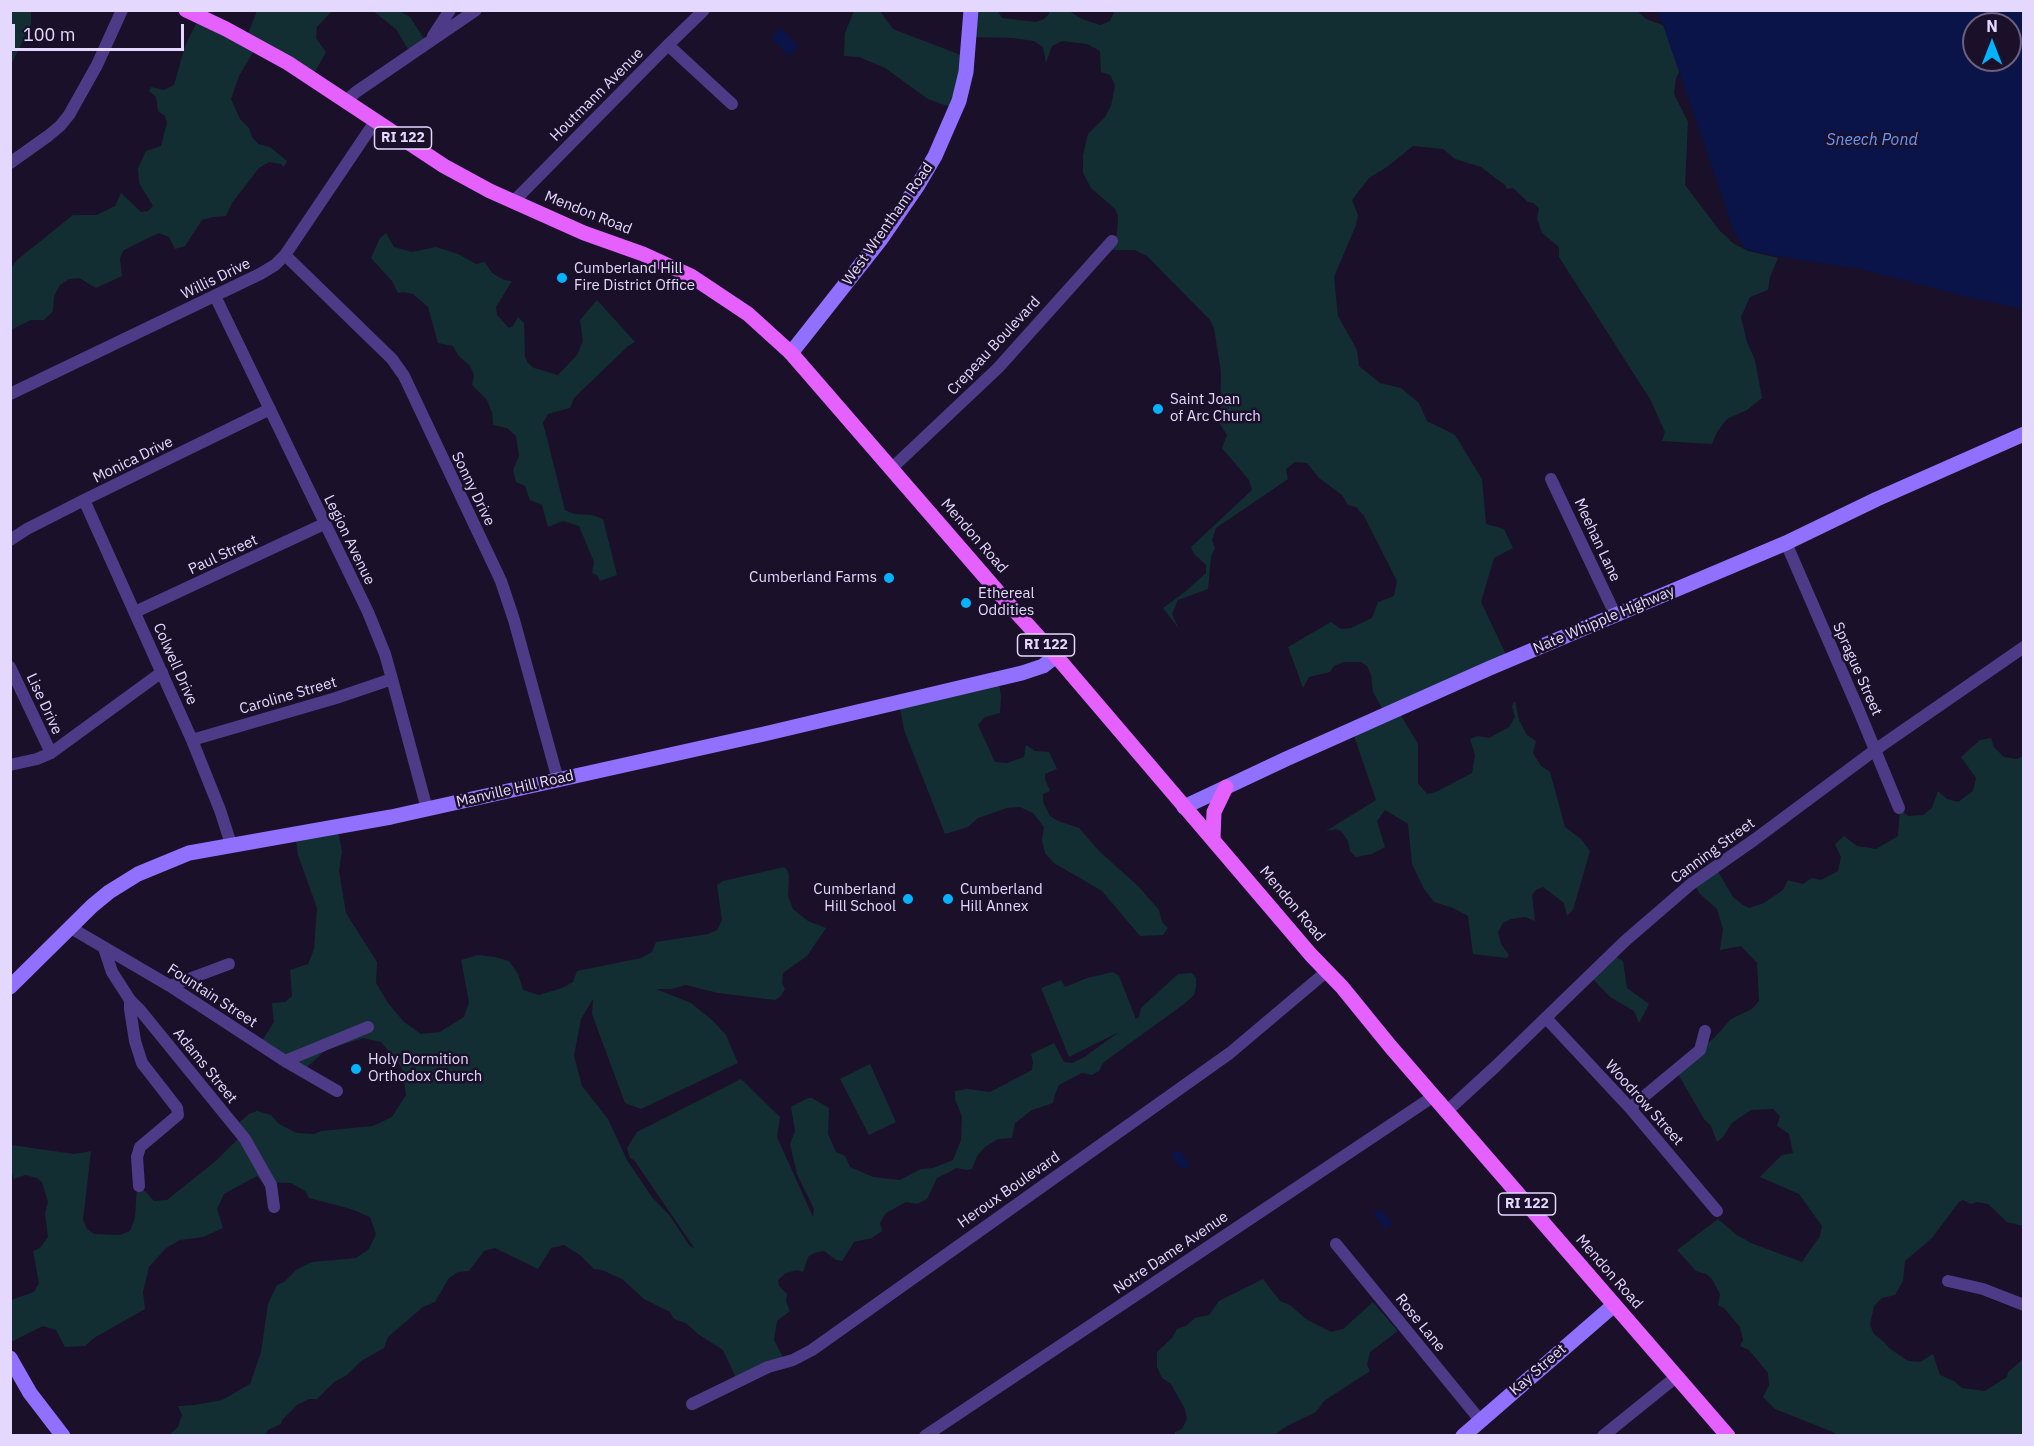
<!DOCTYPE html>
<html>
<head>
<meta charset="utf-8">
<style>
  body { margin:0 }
  #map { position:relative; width:2034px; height:1446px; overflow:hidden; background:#1a1029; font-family:"IBM Plex Sans",sans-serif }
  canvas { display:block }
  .frame { position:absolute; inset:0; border:12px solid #e5d8ff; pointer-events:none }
  .north { position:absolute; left:1962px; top:12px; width:60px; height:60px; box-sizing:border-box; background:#1a1029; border:2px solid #6b607f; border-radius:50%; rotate:0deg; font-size:16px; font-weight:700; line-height:24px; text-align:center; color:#e5d8ff }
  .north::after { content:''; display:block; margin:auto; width:21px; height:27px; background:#05b2ff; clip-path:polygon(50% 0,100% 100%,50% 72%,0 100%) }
  .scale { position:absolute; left:12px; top:24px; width:172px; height:27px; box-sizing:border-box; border:3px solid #e5d8ff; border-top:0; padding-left:8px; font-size:18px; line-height:21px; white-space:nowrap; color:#e5d8ff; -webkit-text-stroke:4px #1a1029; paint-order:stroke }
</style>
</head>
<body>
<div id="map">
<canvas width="2034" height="1446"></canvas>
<div class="frame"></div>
<div class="north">N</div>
<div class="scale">100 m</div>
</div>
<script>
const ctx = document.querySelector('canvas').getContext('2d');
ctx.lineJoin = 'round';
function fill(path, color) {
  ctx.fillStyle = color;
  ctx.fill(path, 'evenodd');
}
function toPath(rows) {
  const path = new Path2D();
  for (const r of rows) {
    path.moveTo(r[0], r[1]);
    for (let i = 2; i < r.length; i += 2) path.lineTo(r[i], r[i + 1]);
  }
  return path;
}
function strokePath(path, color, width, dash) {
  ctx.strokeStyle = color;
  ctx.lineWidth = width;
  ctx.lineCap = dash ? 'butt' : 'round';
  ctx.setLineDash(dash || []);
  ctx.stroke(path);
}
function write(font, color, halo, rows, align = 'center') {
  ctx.font = font + ' "IBM Plex Sans",sans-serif';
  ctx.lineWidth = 5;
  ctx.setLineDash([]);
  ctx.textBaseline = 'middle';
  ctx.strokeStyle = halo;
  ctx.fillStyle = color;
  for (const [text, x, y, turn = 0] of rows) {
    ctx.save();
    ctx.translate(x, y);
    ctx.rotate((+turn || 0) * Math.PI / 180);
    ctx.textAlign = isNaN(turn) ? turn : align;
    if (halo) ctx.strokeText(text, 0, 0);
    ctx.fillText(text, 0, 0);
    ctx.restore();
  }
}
const green = toPath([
  [11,10,31,11,31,24,11,65],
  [879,10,893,29,966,57,950,107,928,99,885,68,859,57,844,56,845,33,854,11],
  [1115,10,1636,10,1646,19,1673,29,1684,64,1676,78,1674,94,1688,122,1685,185,1720,231,1734,244,1748,251,1778,258,1770,277,1768,290,1750,297,1741,317,1747,342,1755,360,1762,398,1747,410,1727,419,1717,432,1712,444,1662,441,1665,432,1650,399,1559,257,1559,247,1542,233,1537,218,1539,208,1533,203,1528,202,1513,188,1507,189,1505,185,1481,167,1455,159,1443,149,1413,146,1387,167,1369,178,1352,200,1358,215,1356,225,1334,277,1338,316,1357,350,1359,366,1380,383,1401,388,1419,403,1427,421,1455,435,1482,479,1486,524,1504,529,1513,548,1494,558,1481,602,1510,663,1400,714,1418,744,1418,783,1427,794,1436,792,1472,773,1475,755,1470,739,1478,736,1489,738,1509,727,1515,717,1512,706,1515,701,1519,720,1527,735,1536,741,1533,753,1541,766,1550,772,1565,827,1581,839,1590,851,1573,910,1567,916,1564,903,1543,887,1536,890,1532,895,1535,921,1525,917,1511,919,1503,923,1498,932,1501,944,1509,955,1507,958,1473,954,1468,916,1453,908,1434,902,1424,889,1412,864,1408,824,1385,810,1377,821,1385,847,1372,854,1356,857,1350,851,1348,841,1341,831,1336,829,1326,831,1376,800,1353,733,1387,717,1373,692,1371,675,1367,666,1361,662,1344,662,1334,666,1330,672,1309,677,1303,688,1288,647,1331,622,1341,629,1351,628,1372,618,1378,602,1394,596,1397,581,1364,516,1356,507,1348,505,1342,495,1319,478,1307,463,1295,462,1286,469,1288,479,1216,528,1212,540,1215,548,1211,557,1208,589,1178,600,1172,614,1179,629,1163,608,1186,591,1206,573,1206,565,1194,554,1191,547,1252,490,1249,480,1222,448,1227,435,1218,421,1220,414,1221,372,1214,328,1210,320,1147,256,1135,250,1105,250,1117,235,1118,216,1115,209,1091,188,1083,173,1083,155,1088,134,1105,117,1111,106,1115,85,1110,75,1101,72,1100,51,1087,44,1062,41,1052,46,1046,63,1043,47,1034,41,1013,38,970,37,970,11,998,11,1002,18,1036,22,1044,19,1049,14,1049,11,1069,11,1082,19,1100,25,1110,21],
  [257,11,332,11,317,27,316,38,326,52,311,79,255,49,239,76,231,99,240,119,249,128,252,137,258,144,270,147,287,161,284,167,281,164,269,162,259,168,232,203,226,216,213,217,202,220,185,246,175,249,169,237,159,233,148,238,124,250,120,258,122,276,96,288,79,278,69,279,60,285,54,296,53,311,44,320,31,320,11,330,11,268,17,260,73,215,97,215,115,206,121,193,141,212,148,211,153,206,139,183,138,168,146,151,161,146,167,123,165,116,158,111,156,97,149,91,151,87,164,90,174,85,185,46,198,20,245,41],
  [373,11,399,11,410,17,428,45,411,54,396,29],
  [386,233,394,247,412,252,436,247,458,254,476,264,485,262,492,273,504,280,512,281,496,307,497,315,509,328,513,326,518,317,524,323,525,357,528,363,534,368,558,375,577,355,583,341,580,320,597,300,635,342,628,346,574,398,570,408,548,414,543,423,565,510,574,514,592,515,603,519,617,575,600,581,597,575,592,573,594,562,579,526,563,521,548,527,542,505,530,500,525,486,516,482,513,470,519,456,516,436,507,428,493,425,492,412,487,400,472,385,474,375,470,366,458,355,453,346,438,343,428,307,413,294,403,292,398,293,392,281,371,258,380,238],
  [999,684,1001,696,1000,713,985,717,978,725,995,762,1007,763,1024,757,1026,745,1035,751,1049,752,1057,769,1045,774,1045,779,1050,791,1043,794,1043,802,1050,816,1058,821,1079,828,1099,851,1138,886,1159,910,1162,922,1168,928,1163,935,1140,936,1102,891,1054,863,1045,853,1042,840,1044,827,1033,813,1020,807,1007,808,978,818,968,827,945,834,904,730,900,708],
  [1991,738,1994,747,2004,757,2017,759,2023,756,2023,1226,2007,1222,1988,1204,1977,1202,1971,1204,1963,1200,1959,1202,1932,1238,1905,1261,1903,1281,1895,1295,1882,1298,1874,1306,1870,1325,1874,1334,1884,1342,1889,1348,1908,1361,1920,1362,1933,1354,1940,1375,1954,1381,1962,1388,1985,1391,2007,1377,2008,1372,2021,1361,2023,1356,2023,1435,1837,1435,1833,1432,1775,1409,1763,1397,1769,1385,1768,1373,1749,1350,1740,1346,1743,1340,1740,1327,1724,1308,1718,1305,1720,1294,1712,1279,1706,1274,1696,1271,1677,1250,1718,1219,1737,1235,1751,1243,1802,1262,1820,1236,1822,1226,1799,1194,1760,1177,1782,1155,1793,1153,1789,1134,1777,1126,1780,1116,1773,1109,1751,1110,1732,1123,1723,1137,1717,1142,1711,1126,1704,1119,1678,1074,1684,1062,1714,1038,1731,1019,1752,1009,1759,1001,1757,963,1741,946,1720,950,1723,929,1717,909,1699,893,1694,882,1716,868,1733,897,1743,905,1749,908,1764,903,1783,890,1788,880,1803,884,1812,878,1821,880,1838,871,1841,857,1835,844,1844,836,1857,846,1876,849,1898,836,1900,809,1908,816,1923,815,1932,808,1938,791,1947,799,1958,802,1973,791,1976,778,1961,757,1980,740],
  [338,831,342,851,339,871,346,913,377,962,376,983,388,1003,404,1022,421,1034,440,1032,464,1017,469,1002,461,960,478,955,495,957,509,961,518,974,523,990,539,995,562,988,573,982,577,971,641,958,652,952,656,942,708,934,717,930,722,920,717,885,723,881,780,868,784,867,787,870,789,875,788,896,793,909,808,921,826,928,807,956,783,973,782,983,785,989,781,996,775,1000,718,993,686,985,672,989,656,989,691,1003,713,1021,726,1035,738,1063,641,1109,625,1103,592,1014,593,999,581,1019,574,1056,582,1086,608,1119,627,1160,652,1197,670,1216,689,1245,695,1249,634,1160,630,1158,627,1148,637,1132,741,1079,780,1117,777,1137,813,1217,814,1209,797,1174,790,1144,795,1131,791,1107,808,1098,812,1098,829,1108,828,1134,836,1152,845,1156,850,1167,873,1177,900,1180,921,1169,933,1168,953,1160,961,1140,962,1117,955,1099,955,1091,967,1089,990,1092,1032,1070,1033,1062,1031,1054,1054,1043,1064,1062,1072,1063,1083,1058,1119,1032,1069,1057,1041,988,1061,980,1065,987,1087,978,1113,972,1119,976,1136,1019,1139,1017,1141,1008,1178,974,1192,973,1196,978,1196,987,1194,995,1184,1004,1115,1054,1103,1063,1099,1071,1092,1075,1082,1073,1059,1085,1055,1094,1053,1103,1032,1110,1015,1123,1012,1138,998,1139,985,1147,977,1156,972,1169,967,1170,957,1168,937,1178,927,1199,917,1204,906,1202,886,1213,880,1223,882,1231,872,1238,854,1242,842,1261,836,1260,824,1251,814,1253,808,1257,803,1272,797,1270,786,1273,778,1280,779,1286,787,1294,786,1302,790,1311,777,1321,774,1340,786,1363,738,1382,723,1350,698,1334,686,1323,674,1319,670,1312,644,1299,622,1279,602,1270,594,1269,580,1255,564,1245,551,1248,538,1269,495,1248,484,1251,469,1271,458,1272,449,1278,435,1302,423,1307,388,1337,384,1348,361,1361,347,1375,334,1382,317,1399,309,1399,297,1405,282,1420,281,1424,268,1430,265,1435,169,1435,178,1427,182,1415,178,1406,195,1405,222,1400,250,1384,261,1352,268,1304,277,1285,284,1282,296,1270,312,1262,356,1258,369,1249,376,1234,370,1217,351,1209,309,1198,305,1191,291,1183,262,1182,257,1176,224,1194,217,1209,223,1228,203,1237,180,1240,166,1248,149,1267,143,1292,145,1309,94,1338,85,1346,65,1347,56,1330,43,1326,11,1342,11,1300,34,1292,39,1283,33,1251,40,1248,48,1237,45,1213,48,1202,42,1182,37,1178,25,1175,14,1179,11,1170,11,1145,74,1154,91,1151,83,1220,87,1229,94,1234,120,1235,130,1231,135,1218,137,1186,139,1185,154,1201,167,1200,217,1160,239,1138,233,1128,249,1114,257,1111,271,1115,279,1124,297,1133,315,1134,321,1131,373,1126,392,1117,406,1095,402,1068,381,1042,363,1038,326,1050,308,1066,306,1073,260,1044,274,1022,272,1003,285,1002,292,996,290,970,308,964,314,949,317,908,298,855,296,839],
  [1612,955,1623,961,1627,988,1649,1004,1639,1023,1634,1011,1610,997,1590,976],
  [870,1064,896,1122,869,1135,840,1079],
  [1263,1279,1280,1301,1290,1305,1306,1319,1331,1332,1343,1329,1373,1302,1398,1331,1370,1352,1367,1365,1370,1371,1324,1401,1316,1412,1287,1426,1274,1435,1175,1435,1175,1432,1182,1429,1187,1419,1185,1409,1171,1384,1162,1378,1157,1367,1157,1352,1172,1338,1177,1329,1186,1326,1195,1318,1209,1315,1219,1301]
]);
const water = toPath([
  [1658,11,2023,11,2023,309,1972,298,1860,269,1788,258,1746,250,1735,234],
  [1974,24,2010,24,2010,60,1974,60],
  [781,28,799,46,789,56,771,38],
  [1179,1150,1190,1165,1183,1170,1171,1155],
  [1381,1209,1392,1224,1385,1229,1374,1214]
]);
const street = toPath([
  [433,36,450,10],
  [668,45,732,104],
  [347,100,356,92,476,10],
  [10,163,48,136,60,126,69,115,97,65,122,10],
  [514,201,668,45,704,10],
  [285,255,392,359,404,376,501,581,514,620,558,780],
  [215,296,368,612,385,654,392,679,427,809],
  [10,394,260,274,275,265,285,255,376,120],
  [892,468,998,368,1112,241],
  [1551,479,1615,614],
  [84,500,192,740,220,810,231,844],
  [10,540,27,529,84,500,270,409],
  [1786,543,1859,711,1899,808],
  [135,612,324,524],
  [10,667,51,753],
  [192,740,336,698,392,679],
  [10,765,37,759,51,753,162,672],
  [71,928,170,986,285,1061,337,1091],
  [104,948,112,972,130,1000,140,1010,245,1139,271,1185,274,1207],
  [170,986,229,964],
  [130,1000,130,1009,135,1041,142,1063,177,1108,178,1115,140,1147,137,1157,139,1186],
  [1546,1018,1630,1108,1717,1211],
  [285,1061,368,1027],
  [1630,1108,1700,1050,1705,1031],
  [1447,1111,1496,1066,1625,941,1691,884,1754,840,1875,750,2024,647],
  [1336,1244,1480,1420],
  [1948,1281,1983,1289,2024,1305],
  [692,1404,768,1367,793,1360,812,1350,1230,1053,1326,972],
  [925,1436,1434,1096],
  [1603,1436,1676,1377]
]);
const secondary = toPath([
  [791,353,881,239,918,185,935,156,959,101,966,72,971,10],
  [1184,807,1286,759,1490,668,1786,543,1877,499,2024,434],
  [10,987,92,906,109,892,138,874,189,853,391,817,764,734,1022,673,1043,666,1056,656],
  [10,1358,30,1393,63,1436],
  [1463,1436,1614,1305]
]);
const primary = toPath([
  [186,10,226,29,288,63,444,166,490,191,584,233,643,254,691,276,748,314,791,353,1005,600,1056,656,1311,955,1342,987,1390,1046,1728,1436],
  [1213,839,1214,812,1226,787]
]);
const markers = [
  [562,278,6,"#05b2ff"],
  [1158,409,6,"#05b2ff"],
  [889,578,6,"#05b2ff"],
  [966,603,6,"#05b2ff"],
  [908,899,6,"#05b2ff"],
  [948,899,6,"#05b2ff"],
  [356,1069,6,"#05b2ff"]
];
const shields = [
  [403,138,57],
  [1046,645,57],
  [1527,1204,57]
];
const shieldNames = [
  ["RI 122",403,138],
  ["RI 122",1046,645],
  ["RI 122",1527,1204]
];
const streetNames = [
  ["Houtmann Avenue",597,95,-45],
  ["Mendon Road",588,213,22],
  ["West Wrentham Road",888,224,-55],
  ["Willis Drive",216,279,-26],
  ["Crepeau Boulevard",994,346,-47],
  ["Monica Drive",133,460,-26],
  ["Sonny Drive",473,489,64],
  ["Mendon Road",974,536,49],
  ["Legion Avenue",349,540,64],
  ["Meehan Lane",1597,540,65],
  ["Paul Street",223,555,-25],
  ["Nate Whipple Highway",1604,620,-23],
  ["Colwell Drive",175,664,66],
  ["Sprague Street",1857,669,66],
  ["Caroline Street",288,696,-16],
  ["Lise Drive",44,704,65],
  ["Manville Hill Road",515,789,-13],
  ["Canning Street",1713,851,-36],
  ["Mendon Road",1292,904,50],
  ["Fountain Street",212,996,33],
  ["Adams Street",205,1066,51],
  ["Woodrow Street",1644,1103,48],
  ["Heroux Boulevard",1009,1190,-35],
  ["Notre Dame Avenue",1171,1253,-34],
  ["Mendon Road",1609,1272,49],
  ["Rose Lane",1420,1323,51],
  ["Kay Street",1538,1370,-41]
];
const poiNames = [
  ["Cumberland Hill",574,269],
  ["Fire District Office",574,286],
  ["Saint Joan",1170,400],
  ["of Arc Church",1170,417],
  ["Cumberland Farms",877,578,"right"],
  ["Ethereal",978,594],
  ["Oddities",978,611],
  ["Cumberland",896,890,"right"],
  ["Hill School",896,907,"right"],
  ["Cumberland",960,890],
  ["Hill Annex",960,907],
  ["Holy Dormition",368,1060],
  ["Orthodox Church",368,1077]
];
const waterNames = [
  ["Sneech Pond",1872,140]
];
fill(green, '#132e33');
fill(water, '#0b1448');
strokePath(street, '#4e3b88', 12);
strokePath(secondary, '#9170ff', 15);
strokePath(primary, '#e460ff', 15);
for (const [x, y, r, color] of markers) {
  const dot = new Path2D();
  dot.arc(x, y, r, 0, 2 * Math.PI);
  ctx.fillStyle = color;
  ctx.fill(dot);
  strokePath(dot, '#1a1029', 2);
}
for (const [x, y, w] of shields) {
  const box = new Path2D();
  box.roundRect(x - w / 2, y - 11, w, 22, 4.5);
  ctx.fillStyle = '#1a1029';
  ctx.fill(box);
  strokePath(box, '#e5d8ff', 1.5);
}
write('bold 14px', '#e5d8ff', null, shieldNames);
write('15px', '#e5d8ff', '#1a1029', streetNames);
write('15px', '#e5d8ff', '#1a1029', poiNames, 'left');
write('italic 16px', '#6799ff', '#1a1029', waterNames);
</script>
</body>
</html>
